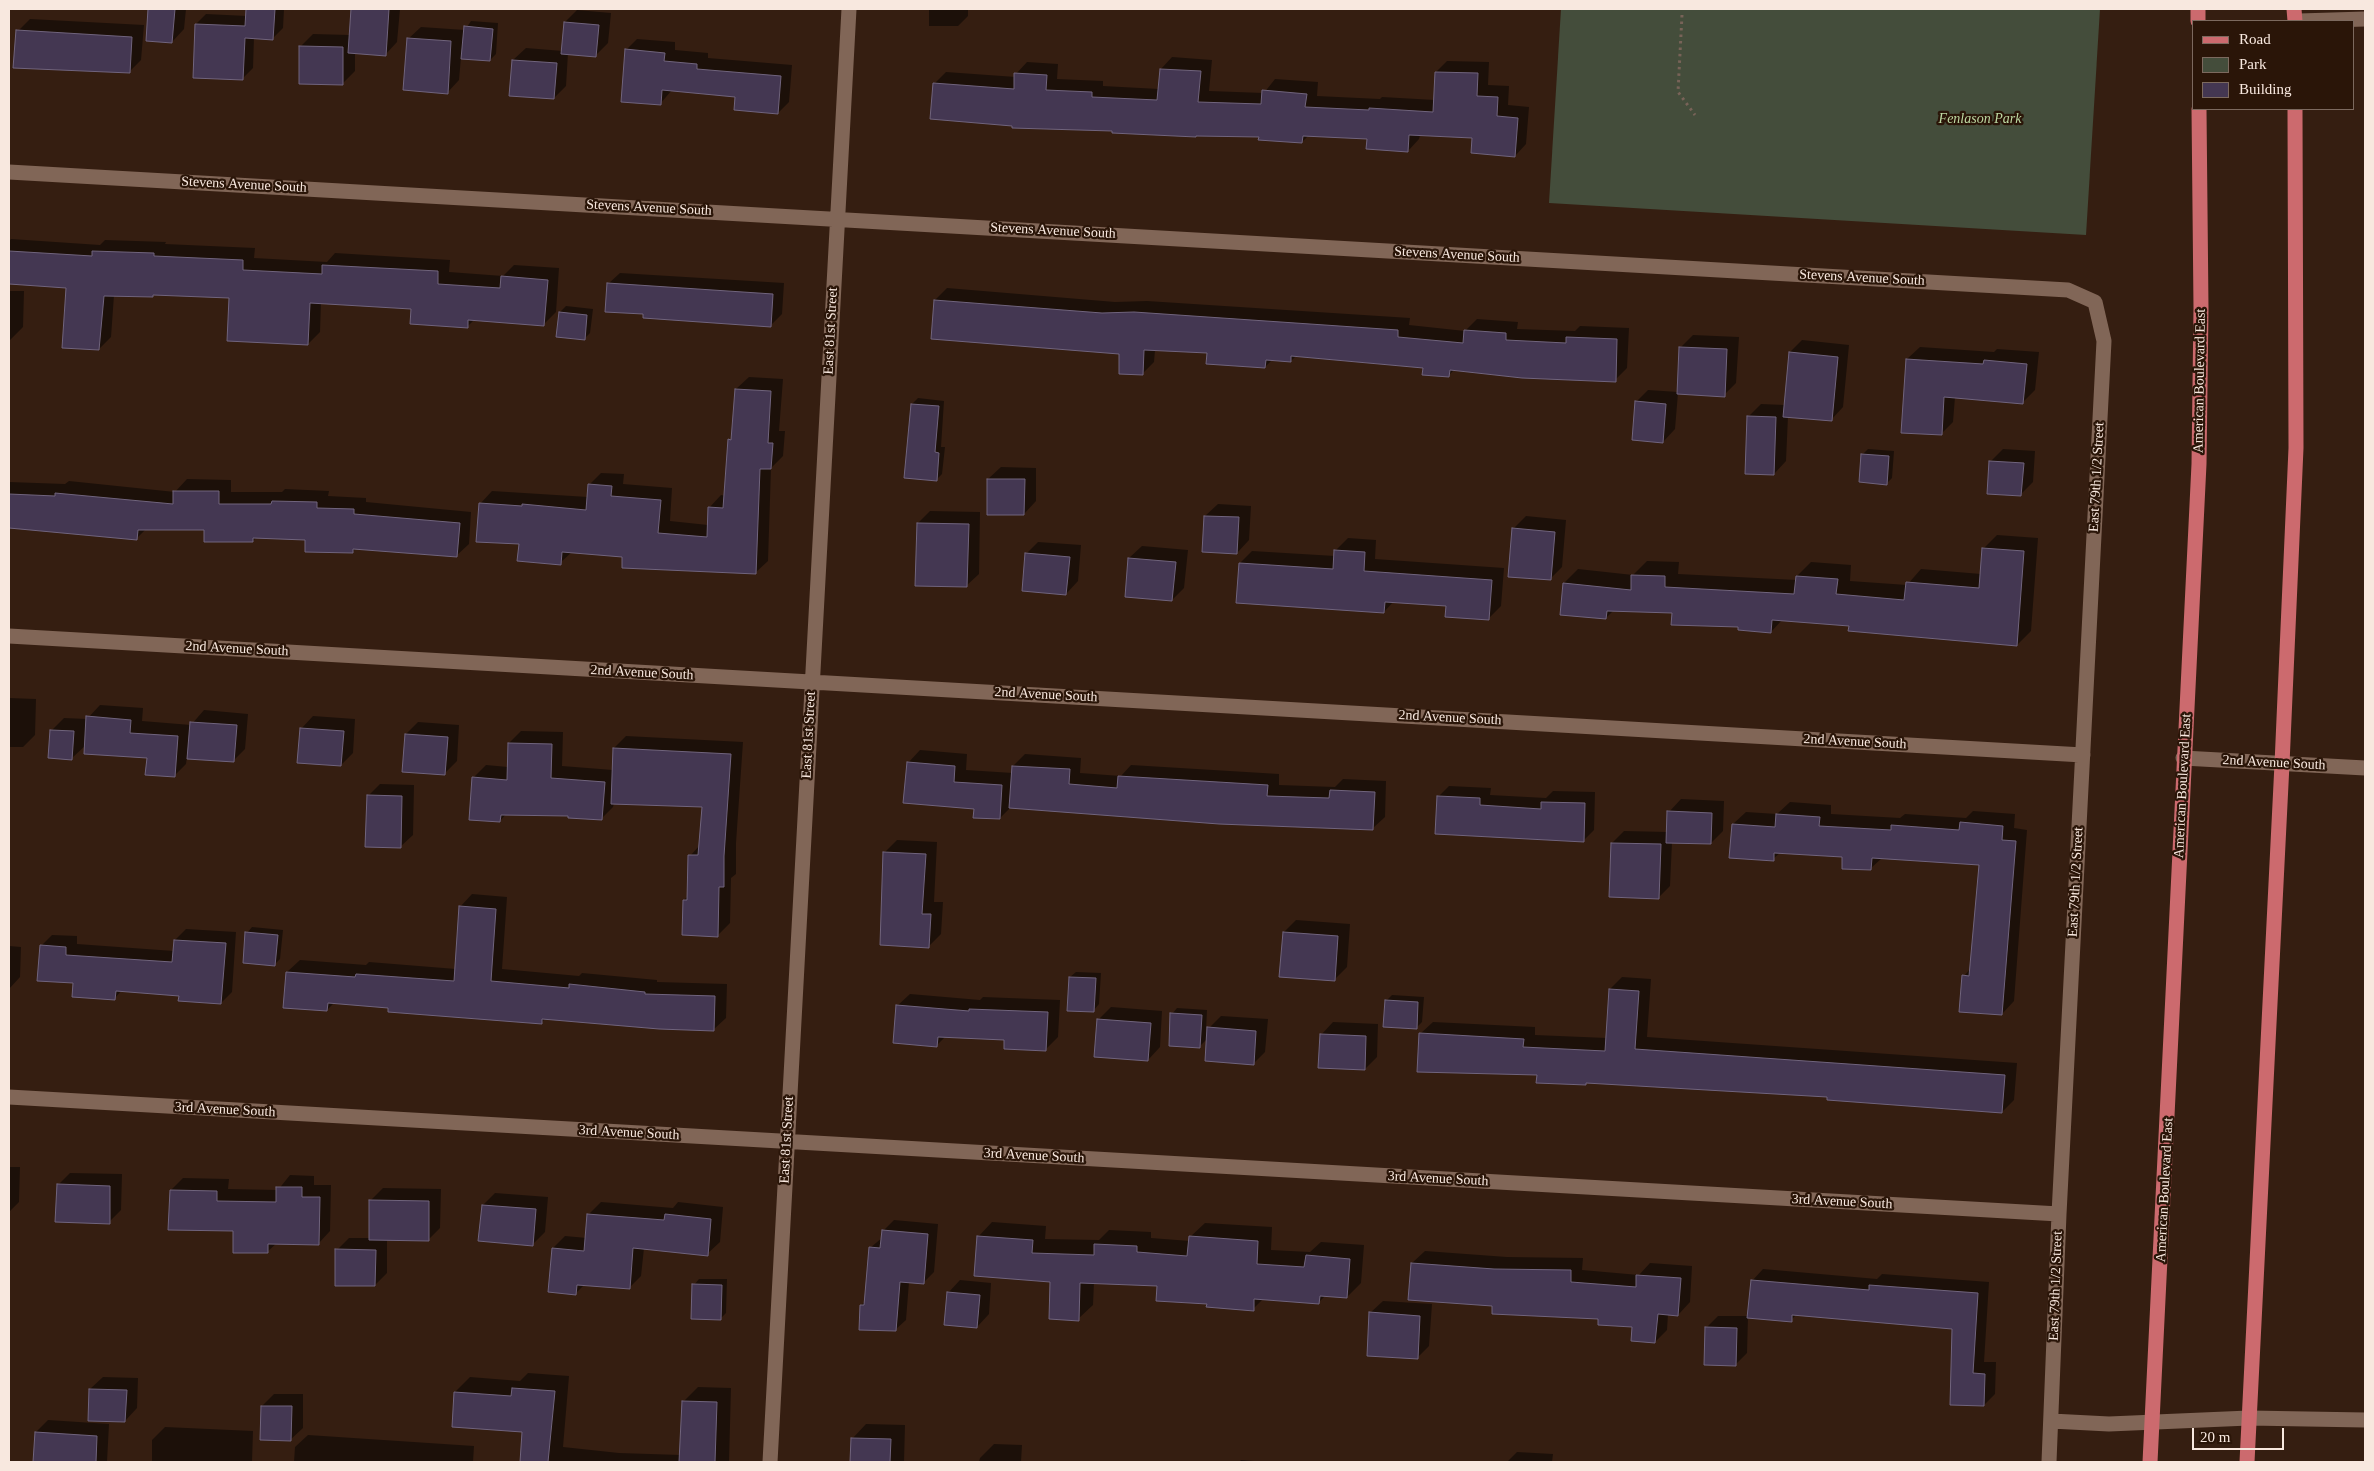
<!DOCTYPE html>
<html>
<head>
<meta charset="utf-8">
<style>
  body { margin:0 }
  #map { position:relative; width:2374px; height:1471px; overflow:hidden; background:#351e11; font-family:Georgia,serif }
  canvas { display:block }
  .frame { position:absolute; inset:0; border:10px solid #f8e8df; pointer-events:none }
  .legend { position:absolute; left:2192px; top:20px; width:162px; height:90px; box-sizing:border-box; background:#2a1508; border:1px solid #7c695e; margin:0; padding:6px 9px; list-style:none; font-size:15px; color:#f8e8df }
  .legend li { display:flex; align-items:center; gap:10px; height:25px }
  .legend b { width:25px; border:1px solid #7c695e }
  .scale { position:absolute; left:2192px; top:1428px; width:92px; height:22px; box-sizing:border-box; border:2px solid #f8e8df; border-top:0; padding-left:6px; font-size:15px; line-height:18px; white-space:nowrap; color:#f8e8df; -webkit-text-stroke:4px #2a1508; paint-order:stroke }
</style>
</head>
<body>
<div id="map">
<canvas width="2374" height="1471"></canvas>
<div class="frame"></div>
<ul class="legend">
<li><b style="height:6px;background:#cc6a6e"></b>Road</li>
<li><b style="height:14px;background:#444d3b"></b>Park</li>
<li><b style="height:14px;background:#443752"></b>Building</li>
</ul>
<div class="scale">20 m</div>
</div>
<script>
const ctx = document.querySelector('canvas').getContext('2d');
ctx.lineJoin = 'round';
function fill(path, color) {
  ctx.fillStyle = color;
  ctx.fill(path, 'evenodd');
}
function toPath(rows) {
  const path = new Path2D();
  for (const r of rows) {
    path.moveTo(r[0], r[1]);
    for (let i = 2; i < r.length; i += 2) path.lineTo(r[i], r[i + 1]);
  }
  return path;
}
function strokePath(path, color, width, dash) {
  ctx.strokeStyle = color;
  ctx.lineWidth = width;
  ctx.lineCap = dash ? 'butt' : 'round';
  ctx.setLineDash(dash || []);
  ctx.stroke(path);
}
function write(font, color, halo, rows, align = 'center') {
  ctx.font = font + ' Georgia,serif';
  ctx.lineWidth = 4.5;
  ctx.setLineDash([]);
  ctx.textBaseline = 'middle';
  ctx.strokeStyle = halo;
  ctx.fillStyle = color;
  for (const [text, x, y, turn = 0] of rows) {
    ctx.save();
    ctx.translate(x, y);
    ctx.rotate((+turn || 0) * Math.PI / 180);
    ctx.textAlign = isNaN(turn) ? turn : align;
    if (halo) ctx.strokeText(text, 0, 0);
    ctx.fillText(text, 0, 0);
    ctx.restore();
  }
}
const green = toPath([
  [1561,9,2100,9,2086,235,1549,203]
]);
const shadow = toPath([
  [149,9,186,9,184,29,172,42,147,40],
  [248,9,284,9,283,28,273,38,254,37,253,68,243,78,196,24,206,14,247,16],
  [352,9,400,9,397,42,385,55,355,52,355,71,342,84,300,47,313,34,350,35],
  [929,9,968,9,968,16,958,26,929,26],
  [577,10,611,13,608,43,596,55,568,53,566,86,554,98,513,60,526,48,563,51,565,22],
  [30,19,144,25,141,60,129,72,15,67,18,31],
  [471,21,498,23,496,54,490,60,461,57,459,80,447,93,408,39,421,27,465,30],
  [637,39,675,42,675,50,708,53,708,58,792,65,789,102,778,113,737,96,672,90,660,104,626,50],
  [1172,57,1212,60,1209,91,1264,93,1275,79,1318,82,1317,96,1380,99,1382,97,1435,100,1436,72,1447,61,1489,62,1488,85,1509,86,1508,105,1529,107,1526,144,1515,156,1474,137,1420,135,1419,139,1408,151,1368,138,1309,135,1302,142,1260,136,1114,130,934,84,946,72,1016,77,1016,74,1027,62,1058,64,1057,79,1103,81,1103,86,1159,89,1161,69],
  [11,239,100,245,105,240,166,242,165,244,255,248,254,258,327,262,335,253,450,260,449,272,503,276,514,265,559,268,556,312,544,324,475,319,467,327,412,308,321,302,320,332,308,344,230,297,155,294,152,296,114,295,111,337,99,349,68,287,9,283,9,241],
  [620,273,784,283,782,314,770,326,644,313,608,284],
  [947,288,1115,302,1147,301,1410,318,1409,325,1465,331,1477,319,1518,322,1517,329,1575,331,1580,326,1629,328,1627,368,1615,380,1455,369,1448,376,1424,367,1296,356,1291,361,1272,360,1265,367,1208,351,1155,350,1154,362,1142,374,1121,353,935,300],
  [9,291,24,291,23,327,10,340,9,340],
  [566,306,593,309,590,333,584,339,560,312],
  [1693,335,1739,337,1736,383,1724,395,1678,393,1675,429,1663,442,1636,402,1648,390,1678,392,1681,347],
  [1802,340,1849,345,1843,407,1831,420,1788,416,1786,461,1774,474,1749,416,1761,404,1785,405,1790,352],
  [1920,347,1994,352,1997,349,2039,352,2035,390,2023,402,1955,397,1953,422,1941,434,1907,359],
  [749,377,783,379,779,431,785,431,783,456,771,468,768,561,755,573,624,556,573,551,560,563,520,543,480,504,492,491,588,497,589,485,601,473,624,474,623,484,672,488,670,521,708,525,709,508,721,495,726,496,736,389],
  [918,398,944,401,941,447,945,447,942,474,936,480,912,404],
  [1868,449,1894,451,1892,478,1887,483,1862,455],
  [2003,449,2035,451,2033,482,2020,495,1991,461],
  [1001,467,1036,468,1036,501,1024,514,988,479],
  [187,479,231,480,231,492,282,492,285,489,329,491,328,496,366,498,366,502,471,512,469,544,456,556,357,548,352,552,306,538,257,537,253,541,205,529,147,528,136,539,9,526,9,482,65,484,69,481,175,492],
  [1218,504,1251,506,1249,540,1237,553,1205,516],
  [930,511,980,512,979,574,966,586,918,523],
  [1526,516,1566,520,1562,567,1550,579,1513,529],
  [1997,535,2038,538,2031,631,2017,645,1850,625,1782,620,1771,632,1673,612,1614,610,1606,618,1564,583,1578,569,1633,575,1647,561,1679,562,1678,574,1797,580,1797,576,1811,562,1851,565,1850,581,1907,585,1921,569,1981,574,1983,549],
  [1348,538,1376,540,1375,559,1504,568,1501,606,1489,618,1447,605,1394,601,1384,612,1240,563,1252,551,1335,556,1335,551],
  [1038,542,1081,545,1078,581,1066,594,1026,554],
  [1142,546,1188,550,1184,588,1172,600,1129,558],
  [9,698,36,699,35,735,23,747,9,747],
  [100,705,143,708,142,721,191,725,204,710,248,714,245,749,233,761,187,757,186,764,174,776,148,757,86,745,72,758,52,730,64,718,87,719],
  [313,716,355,719,353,753,341,765,301,729],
  [418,722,459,725,457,761,444,774,406,734],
  [521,731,563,732,562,766,613,770,614,748,626,736,743,742,736,843,736,874,731,878,730,923,718,935,684,900,688,896,690,856,700,845,703,806,614,803,613,807,601,819,569,815,507,813,500,821,473,778,486,765,508,767,509,743],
  [920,750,967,754,966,770,1013,773,1013,766,1025,754,1081,758,1080,773,1121,776,1131,765,1279,774,1279,785,1335,787,1343,779,1386,781,1385,817,1373,828,1011,807,1000,818,975,808,908,763],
  [380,784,414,785,413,835,400,847,368,796],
  [1449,786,1491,788,1490,795,1546,798,1553,791,1595,792,1594,830,1583,841,1439,796],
  [1681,799,1724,801,1723,831,1711,843,1672,842,1670,886,1658,898,1612,843,1624,831,1668,832,1669,812],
  [1790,802,1831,805,1831,814,1900,818,1905,814,1966,818,1973,811,2015,814,2014,828,2027,830,2014,1001,2002,1014,1964,976,1971,968,1980,864,1882,858,1870,869,1844,856,1781,852,1773,859,1733,824,1746,812,1777,814],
  [897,840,937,842,934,902,943,902,941,934,929,946,885,852],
  [472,894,507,897,502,969,579,976,582,973,657,980,657,982,727,984,726,1018,713,1030,546,1018,541,1023,335,1002,327,1010,287,972,300,960,366,965,369,962,456,969,460,907],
  [1296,920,1350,924,1347,967,1335,979,1284,932],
  [252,927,283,930,280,959,275,964,247,933],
  [186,929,236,932,232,992,221,1003,180,995,122,990,115,998,74,982,41,946,52,935,77,936,77,944,174,951,175,940],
  [9,946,21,947,20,977,9,989],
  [1076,972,1101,973,1099,1004,1094,1010,1070,977],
  [1622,977,1651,979,1647,1037,2017,1063,2014,1100,2002,1112,1828,1096,1538,1074,1420,1034,1433,1022,1535,1027,1535,1035,1607,1038,1610,989],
  [910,994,980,1000,983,997,1060,1000,1058,1037,1046,1049,1005,1038,946,1036,936,1046,897,1006],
  [1392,995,1424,997,1422,1022,1416,1028,1386,1001],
  [1111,1007,1162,1011,1160,1047,1148,1060,1099,1019],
  [1177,1008,1207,1010,1206,1031,1221,1016,1268,1019,1265,1052,1253,1064,1208,1038,1199,1047,1172,1014],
  [1333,1022,1378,1024,1377,1057,1365,1069,1321,1035],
  [9,1167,20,1167,19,1202,9,1212],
  [70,1173,122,1174,121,1210,109,1222,58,1185],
  [290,1175,314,1176,314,1185,331,1185,330,1231,318,1244,277,1243,267,1252,171,1190,183,1178,229,1179,228,1189,278,1190],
  [383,1188,441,1189,440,1228,428,1240,387,1239,387,1273,375,1285,337,1250,349,1238,370,1238,371,1200],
  [495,1193,548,1197,545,1232,533,1244,483,1205],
  [601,1202,673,1208,678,1202,723,1207,720,1242,707,1254,644,1248,641,1276,629,1288,584,1285,575,1294,553,1248,565,1236,587,1238,588,1215],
  [894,1220,938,1224,934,1272,923,1283,909,1282,906,1320,895,1330,861,1305,866,1301,870,1248,883,1237,883,1231],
  [992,1222,1046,1226,1045,1239,1099,1240,1109,1230,1151,1232,1151,1238,1190,1241,1190,1237,1205,1223,1272,1227,1271,1250,1310,1252,1321,1242,1364,1245,1361,1283,1347,1297,1326,1295,1319,1302,1264,1298,1253,1309,1208,1303,1159,1285,1094,1282,1093,1305,1078,1319,1051,1281,978,1237],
  [1425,1251,1507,1257,1583,1258,1582,1270,1639,1275,1650,1263,1692,1266,1690,1302,1678,1315,1668,1314,1667,1330,1655,1342,1633,1326,1599,1317,1494,1305,1412,1263],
  [1763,1269,1877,1279,1882,1274,1989,1282,1984,1362,1996,1362,1995,1394,1984,1405,1953,1328,1797,1314,1791,1320,1748,1317,1747,1353,1735,1365,1706,1328,1718,1316,1749,1316,1752,1281],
  [699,1279,727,1279,726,1313,720,1319,694,1285],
  [960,1280,991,1283,989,1314,977,1327,948,1293],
  [1383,1301,1432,1304,1429,1346,1417,1358,1370,1313],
  [528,1373,569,1376,563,1447,619,1453,681,1455,683,1402,698,1387,731,1388,729,1462,521,1462,523,1431,453,1425,455,1392,470,1377,520,1381],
  [103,1377,138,1378,137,1408,125,1421,90,1389],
  [274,1394,303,1394,303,1428,290,1440,262,1406],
  [48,1420,109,1424,107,1462,34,1462,36,1432],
  [866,1424,905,1425,904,1462,851,1462,852,1439],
  [165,1427,253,1431,252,1462,152,1462,152,1440],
  [308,1435,474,1446,473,1462,294,1462,295,1447],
  [994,1444,1022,1445,1021,1462,979,1462,980,1458],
  [1517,1452,1553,1454,1552,1462,1507,1462],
  [1241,1460,1267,1462,1239,1462]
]);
const building = toPath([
  [148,9,175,9,172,43,146,41,148,9],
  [246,9,275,9,273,40,245,38,243,80,193,78,195,24,245,26,246,9],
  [351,9,389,9,386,56,348,53,351,9],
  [564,22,599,25,596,57,561,54,564,22],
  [464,26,493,29,490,61,461,59,464,26],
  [16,30,132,37,130,73,13,68,16,30],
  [407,38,451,41,448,94,403,90,407,38],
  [299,46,343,47,343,85,299,84,299,46],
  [625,49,665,53,664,61,697,64,697,69,781,76,778,114,734,110,735,97,662,90,661,105,621,102,625,49],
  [512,60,557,63,554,99,509,96,512,60],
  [1160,69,1201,71,1198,102,1261,104,1262,90,1307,94,1305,107,1369,110,1369,108,1433,112,1435,72,1478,73,1477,96,1498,97,1497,116,1518,118,1515,157,1471,153,1472,138,1409,135,1408,152,1366,149,1367,139,1303,136,1302,143,1258,140,1259,137,1196,136,1196,137,1112,133,1112,131,1012,128,1012,126,930,119,933,83,1014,89,1014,73,1047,75,1046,90,1092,92,1092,97,1157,100,1160,69],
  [9,251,92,256,92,251,154,253,154,256,243,260,243,270,322,274,322,265,438,271,438,284,500,288,501,276,548,280,544,326,468,320,468,328,410,324,411,309,310,303,308,345,227,341,229,298,153,295,153,297,104,296,99,350,62,348,66,288,9,284,9,251],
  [607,283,773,294,771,327,643,318,643,314,605,312,607,283],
  [934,300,1102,313,1134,312,1398,330,1398,337,1463,343,1464,330,1506,333,1506,340,1566,343,1566,337,1617,339,1616,382,1522,378,1450,370,1449,377,1422,375,1423,368,1291,356,1291,362,1266,360,1265,368,1206,364,1207,353,1144,350,1143,375,1119,374,1119,354,931,339,934,300],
  [559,312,587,315,585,340,556,337,559,312],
  [1679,347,1727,349,1725,397,1677,394,1679,347],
  [1789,352,1838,357,1832,421,1783,417,1789,352],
  [1906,359,1983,364,1984,360,2027,364,2023,404,1944,397,1942,435,1901,433,1906,359],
  [735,389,771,391,768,443,773,443,771,469,760,469,756,574,622,568,622,557,562,552,561,565,517,561,519,544,476,542,479,503,522,506,522,504,586,510,588,484,612,486,611,496,661,500,658,533,707,537,708,507,723,508,728,439,731,440,735,389],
  [1635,401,1666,404,1663,443,1632,440,1635,401],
  [911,404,939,406,935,452,939,453,937,481,904,478,911,404],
  [1747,416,1776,417,1774,475,1745,474,1747,416],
  [1861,454,1889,456,1887,485,1859,482,1861,454],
  [1989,461,2024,463,2021,496,1987,494,1989,461],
  [987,479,1025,479,1024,515,987,515,987,479],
  [173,491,219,491,219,504,271,504,272,501,317,502,317,508,354,509,354,514,460,523,457,557,353,549,353,553,305,552,305,540,253,538,253,542,204,542,204,530,138,530,137,540,9,528,9,494,55,496,55,493,173,504,173,491],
  [1204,516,1239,517,1237,554,1202,552,1204,516],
  [917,523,969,524,967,587,915,586,917,523],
  [1512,528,1555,532,1551,580,1508,577,1512,528],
  [1982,548,2024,551,2017,646,1848,631,1849,626,1772,620,1771,633,1738,630,1738,627,1671,625,1672,613,1607,611,1606,619,1560,615,1563,583,1631,590,1631,575,1665,576,1665,587,1794,594,1796,576,1838,579,1836,594,1904,600,1906,582,1979,588,1982,548],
  [1334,550,1365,552,1364,571,1492,580,1489,620,1445,617,1446,606,1385,602,1384,613,1236,603,1239,563,1333,569,1334,550],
  [1025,553,1070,557,1066,595,1022,591,1025,553],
  [1128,558,1176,562,1172,601,1125,597,1128,558],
  [86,716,131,720,130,733,178,736,175,777,145,775,147,758,84,754,86,716],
  [190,722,237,725,234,762,187,759,190,722],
  [300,728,344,731,341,766,297,763,300,728],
  [50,730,74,731,72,760,48,758,50,730],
  [405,734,448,737,445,775,402,772,405,734],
  [508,743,552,744,551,778,605,782,602,820,568,818,568,816,501,815,500,822,469,820,472,777,507,780,508,743],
  [613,748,731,754,724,856,724,887,719,887,718,937,682,935,683,900,687,900,688,855,698,855,702,807,611,804,613,748],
  [907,762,955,766,954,782,1002,785,1000,819,973,818,974,809,903,803,907,762],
  [1012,766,1070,769,1069,784,1117,788,1118,776,1268,785,1267,796,1329,798,1330,790,1375,792,1373,830,1219,824,1009,808,1012,766],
  [367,795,402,796,401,848,365,847,367,795],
  [1437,796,1480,798,1480,805,1541,809,1541,802,1585,803,1584,842,1435,834,1437,796],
  [1667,811,1712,813,1711,844,1666,843,1667,811],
  [1776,814,1820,817,1819,826,1891,830,1891,825,1959,830,1960,822,2003,826,2002,840,2016,841,2002,1015,1959,1012,1962,975,1969,976,1979,865,1872,858,1871,870,1842,869,1842,857,1774,853,1774,861,1729,858,1732,824,1775,827,1776,814],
  [1611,843,1661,844,1659,899,1609,897,1611,843],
  [883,852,926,854,922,914,931,914,929,948,880,945,883,852],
  [459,906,496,909,491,981,569,988,569,984,645,992,645,994,715,996,714,1031,659,1029,542,1019,542,1024,388,1012,388,1008,328,1003,327,1011,283,1008,286,972,355,977,356,974,454,981,459,906],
  [245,932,278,935,275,966,243,963,245,932],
  [1283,932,1338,936,1335,981,1279,977,1283,932],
  [174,940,226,943,221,1004,178,1001,179,996,116,991,115,1000,72,997,73,983,37,981,40,945,66,947,66,955,172,962,174,940],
  [1069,977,1096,978,1094,1012,1067,1011,1069,977],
  [1609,989,1639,991,1635,1049,2005,1075,2002,1113,1827,1100,1827,1097,1586,1083,1586,1085,1536,1083,1537,1075,1417,1072,1419,1033,1524,1039,1523,1047,1605,1051,1609,989],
  [1385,1000,1418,1002,1417,1029,1383,1027,1385,1000],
  [896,1005,969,1011,969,1009,1048,1012,1046,1051,1004,1049,1004,1040,938,1037,937,1047,893,1043,896,1005],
  [1170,1013,1202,1015,1200,1048,1169,1046,1170,1013],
  [1097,1019,1151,1023,1148,1061,1094,1057,1097,1019],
  [1207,1027,1256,1031,1254,1065,1205,1061,1207,1027],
  [1320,1034,1366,1036,1365,1070,1318,1068,1320,1034],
  [57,1184,110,1186,110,1224,55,1222,57,1184],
  [276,1187,302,1187,302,1197,320,1197,319,1245,268,1244,268,1253,233,1253,233,1231,168,1230,170,1190,217,1191,217,1201,276,1202,276,1187],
  [369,1200,429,1201,429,1241,369,1240,369,1200],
  [482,1205,536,1209,533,1246,478,1241,482,1205],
  [587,1214,664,1220,665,1214,711,1219,708,1256,633,1248,630,1289,577,1285,576,1295,548,1292,552,1248,584,1251,587,1214],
  [882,1230,928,1234,924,1284,900,1282,896,1331,859,1330,860,1305,864,1305,869,1247,880,1248,882,1230],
  [977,1236,1033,1240,1032,1253,1094,1255,1094,1244,1137,1246,1137,1252,1187,1256,1189,1236,1258,1241,1257,1264,1304,1267,1306,1255,1350,1259,1347,1298,1320,1296,1319,1304,1254,1299,1254,1311,1206,1307,1207,1304,1156,1301,1157,1286,1080,1283,1079,1321,1049,1319,1050,1282,974,1276,977,1236],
  [335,1249,376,1250,375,1286,335,1286,335,1249],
  [1411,1263,1494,1269,1571,1270,1571,1282,1636,1287,1636,1275,1681,1278,1678,1316,1658,1314,1655,1343,1631,1341,1632,1327,1598,1325,1598,1319,1492,1314,1492,1306,1408,1300,1411,1263],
  [1751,1280,1869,1290,1869,1285,1978,1293,1973,1373,1985,1374,1984,1406,1950,1405,1952,1329,1792,1315,1792,1322,1747,1318,1751,1280],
  [692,1284,722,1285,721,1320,691,1319,692,1284],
  [947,1292,980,1295,977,1328,944,1325,947,1292],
  [1369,1312,1420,1316,1418,1359,1367,1356,1369,1312],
  [1705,1327,1737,1328,1736,1366,1704,1365,1705,1327],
  [512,1388,555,1391,548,1462,520,1462,522,1432,452,1427,454,1392,511,1396,512,1388],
  [89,1389,127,1390,125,1422,88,1421,89,1389],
  [682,1401,717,1402,715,1462,679,1462,682,1401],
  [261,1406,292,1406,291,1441,260,1440,261,1406],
  [35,1432,97,1436,96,1462,33,1462,35,1432],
  [851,1438,891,1439,890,1462,850,1462,851,1438]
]);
const path = toPath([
  [1682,15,1678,92,1695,115]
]);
const minor = toPath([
  [2299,21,2365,19],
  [9,172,2068,290,2095,302,2104,341,2059,1214,2049,1462],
  [9,636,2083,755],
  [2183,758,2365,768],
  [9,1097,2059,1214],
  [2051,1421,2109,1424,2249,1418,2365,1420],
  [770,1462,849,9]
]);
const major = toPath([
  [2198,9,2198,21],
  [2294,9,2295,21],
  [2150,1462,2199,464,2201,308,2199,109],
  [2247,1462,2282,764,2296,448,2295,109]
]);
const parkNames = [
  ["Fenlason Park",1980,119]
];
const streetNames = [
  ["Stevens Avenue South",244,185,3],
  ["Stevens Avenue South",649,208,3],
  ["Stevens Avenue South",1053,231,3],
  ["Stevens Avenue South",1457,255,3],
  ["Stevens Avenue South",1862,278,3],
  ["East 81st Street",831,331,-87],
  ["American Boulevard East",2200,381,-89],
  ["East 79th 1/2 Street",2097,477,-87],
  ["2nd Avenue South",237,649,3],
  ["2nd Avenue South",642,673,3],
  ["2nd Avenue South",1046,695,3],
  ["2nd Avenue South",1450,718,3],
  ["East 81st Street",809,735,-87],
  ["2nd Avenue South",1855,742,3],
  ["2nd Avenue South",2274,763,3],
  ["American Boulevard East",2183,786,-87],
  ["East 79th 1/2 Street",2076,882,-87],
  ["3rd Avenue South",225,1110,3],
  ["3rd Avenue South",629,1133,3],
  ["East 81st Street",787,1140,-87],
  ["3rd Avenue South",1034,1156,3],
  ["3rd Avenue South",1438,1179,3],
  ["American Boulevard East",2165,1190,-87],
  ["3rd Avenue South",1842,1202,3],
  ["East 79th 1/2 Street",2056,1286,-88]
];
fill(green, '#444d3b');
fill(shadow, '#0007');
fill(building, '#443752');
strokePath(building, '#70647d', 1);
strokePath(path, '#786358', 3, [2.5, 4]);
strokePath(minor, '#816657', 15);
strokePath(major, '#cc6a6e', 15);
write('italic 14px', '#bdd8a2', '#2a1508', parkNames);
write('14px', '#f8e8df', '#2a1508', streetNames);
</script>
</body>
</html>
